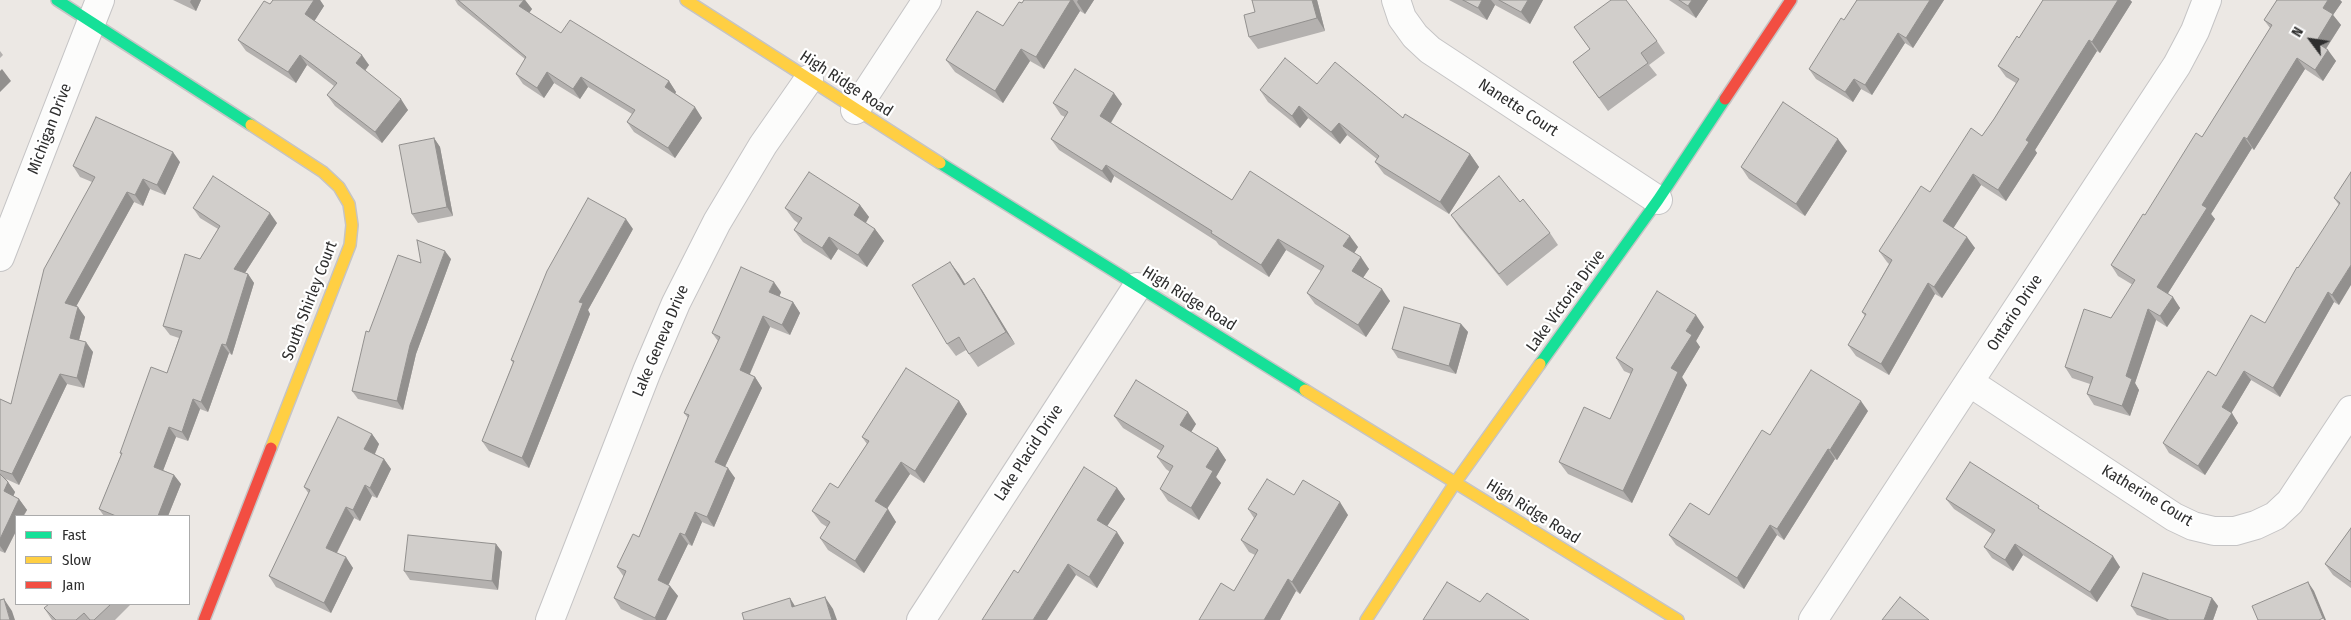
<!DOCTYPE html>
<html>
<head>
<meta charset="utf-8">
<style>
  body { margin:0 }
  #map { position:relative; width:2351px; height:620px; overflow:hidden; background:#ece8e4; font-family:"Fira Sans Condensed",sans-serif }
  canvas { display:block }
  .legend { position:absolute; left:15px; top:515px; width:175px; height:90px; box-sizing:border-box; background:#fff; border:1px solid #ababab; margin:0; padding:6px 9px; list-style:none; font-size:15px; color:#2e2e2e }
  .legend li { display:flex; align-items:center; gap:10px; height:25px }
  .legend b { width:25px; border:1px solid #ababab }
  .north { position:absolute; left:2286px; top:15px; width:50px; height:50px; -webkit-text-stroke:4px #fff; paint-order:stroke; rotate:301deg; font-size:14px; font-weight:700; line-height:20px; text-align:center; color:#2e2e2e }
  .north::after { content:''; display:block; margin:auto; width:18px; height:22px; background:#2e2e2e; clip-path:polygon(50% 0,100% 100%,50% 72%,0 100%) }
</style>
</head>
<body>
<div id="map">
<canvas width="2351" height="620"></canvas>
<ul class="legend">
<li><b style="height:6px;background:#16e098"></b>Fast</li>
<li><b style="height:6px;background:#ffcf43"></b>Slow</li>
<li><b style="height:6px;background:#f24e42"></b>Jam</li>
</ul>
<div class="north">N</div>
</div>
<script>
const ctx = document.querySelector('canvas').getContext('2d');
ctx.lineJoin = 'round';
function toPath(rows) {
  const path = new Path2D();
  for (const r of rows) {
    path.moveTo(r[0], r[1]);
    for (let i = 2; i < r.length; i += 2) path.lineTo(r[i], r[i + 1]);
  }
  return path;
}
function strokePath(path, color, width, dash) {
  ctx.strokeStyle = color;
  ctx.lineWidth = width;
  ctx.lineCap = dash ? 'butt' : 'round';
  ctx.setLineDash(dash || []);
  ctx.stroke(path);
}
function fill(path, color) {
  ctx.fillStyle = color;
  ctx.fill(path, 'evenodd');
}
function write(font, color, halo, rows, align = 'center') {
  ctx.font = font + ' "Fira Sans Condensed",sans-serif';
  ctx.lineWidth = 4.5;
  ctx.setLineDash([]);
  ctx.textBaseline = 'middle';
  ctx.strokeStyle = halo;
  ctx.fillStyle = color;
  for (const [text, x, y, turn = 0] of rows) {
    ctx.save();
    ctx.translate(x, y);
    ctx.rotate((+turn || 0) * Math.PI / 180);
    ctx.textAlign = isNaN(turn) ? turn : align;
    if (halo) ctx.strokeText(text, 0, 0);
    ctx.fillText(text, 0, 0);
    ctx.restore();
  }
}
const street = toPath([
  [1396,0,1402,18,1415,36,1430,50,1658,200],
  [855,110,927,0],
  [0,257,100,0],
  [1969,382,2174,517,2193,526,2214,531,2235,531,2256,525,2275,516,2290,502,2351,410],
  [550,620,647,371,676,303,717,222,763,145,809,79],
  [921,620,1137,287],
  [1813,620,2177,65,2195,31,2207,0]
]);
const fast = toPath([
  [57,0,251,125],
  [940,163,1305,390],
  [1540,364,1658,200,1725,99]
]);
const slow = toPath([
  [686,0,940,163],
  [251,125,323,172,339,187,349,204,352,225,350,245,271,448],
  [1305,390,1678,620],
  [1366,620,1455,483,1540,364]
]);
const jam = toPath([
  [1725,99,1791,0],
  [204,620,271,448]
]);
const wall = toPath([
  [173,0,201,0,196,11],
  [273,0,320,0,324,6,314,21,369,65,365,71,408,110,382,143,335,106,327,95,334,86,307,65,296,83,246,51,238,40,270,4],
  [455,0,525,0,532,9,529,13,561,33,669,81,676,92,675,94,702,118,675,158,634,132,627,122,632,114,588,87,580,99,554,83,544,98,523,84,516,74,525,59,458,5],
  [1024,0,1094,0,1085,14,1080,11,1044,69,1030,61,1003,103,955,72,946,60,1003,26],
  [1317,0,1325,31,1258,49,1249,37],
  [1449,0,1543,0,1530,24,1495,5,1487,20],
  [1669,0,1708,0,1696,18],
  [1857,0,1944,0,1913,48,1905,43,1872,95,1861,89,1853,102,1816,79,1809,69,1844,20],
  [2043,0,2130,0,2132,2,2100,53,2097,51,2035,150,2037,153,2006,201,1981,185,1953,228,1975,248,1942,298,1935,294,1889,375,1856,356,1848,345,1865,316,1862,312,1889,264,1887,262,1879,251,1930,192,1982,136,1994,119,2016,83,2006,77,1998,66,2019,38],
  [2277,0,2340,0,2342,2,2333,15,2341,25,2326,49,2336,61,2323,81,2305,69,2254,150,2252,148,2211,214,2215,219,2168,293,2180,308,2167,327,2156,320,2135,383,2139,390,2130,416,2094,405,2087,394,2090,384,2072,378,2065,367,2111,318,2133,285,2118,276,2111,265,2145,215,2202,137,2270,28,2264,20],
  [1574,27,1657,41,1665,53,1649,65,1657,75,1608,111,1573,62,1590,49],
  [0,51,3,55,0,58],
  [1317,84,1403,118,1470,154,1479,167,1449,214,1384,174,1375,162,1377,159,1347,135,1340,144,1308,118,1300,128,1268,102,1260,90],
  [1053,103,1122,104,1111,123,1232,200,1358,247,1354,253,1369,269,1363,278,1390,301,1366,337,1315,304,1307,293,1321,271,1286,250,1269,277,1219,245,1216,241,1114,176,1111,183,1059,150,1051,139,1065,117,1061,115],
  [434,138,440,147,453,216,418,223,412,214],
  [1847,151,1805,216,1749,179,1741,167],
  [180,162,165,195,150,189,143,206,134,202,76,306,85,317,79,340,93,352,84,388,67,384,19,485,6,479,15,492,13,496,19,499,27,510,5,553,0,551,0,399,11,404,92,182,80,177,73,166],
  [2351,172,2339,305,2334,302,2280,397,2251,380,2231,413,2238,423,2205,475,2169,453,2163,443,2216,376,2265,323,2339,205,2334,198],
  [860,205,869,217,866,223,875,229,884,241,867,267,838,249,831,260,803,242,794,230,798,223,794,220,785,208],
  [193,208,277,223,245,273,248,274,254,283,232,355,229,353,208,412,200,409,188,441,176,437,163,470,174,475,181,484,168,516,104,516,99,509,121,455,120,453,167,373,179,338,170,335,163,326,200,259,218,229,200,218],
  [1451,215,1550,233,1558,245,1507,286,1459,227],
  [633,229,588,310,590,314,529,468,489,451,482,441,513,363,511,360],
  [451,259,416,354,403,410,358,399,352,391,369,332,421,263],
  [950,262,965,284,982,290,1015,344,978,367,966,350,956,356,947,344],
  [781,292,779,297,793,302,800,313,790,335,770,327,750,374,755,377,762,388,725,467,735,478,714,527,702,522,692,546,688,544,668,585,670,586,678,596,666,620,644,620,621,609,614,598,624,577,617,567,639,537,688,418,684,413,718,341,712,333],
  [1461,324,1468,332,1456,374,1398,358,1392,349],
  [1704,327,1696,341,1700,347,1682,377,1687,385,1632,503,1568,474,1559,462,1610,419,1631,374,1624,371,1616,358],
  [959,401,967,414,924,483,910,474,887,509,896,522,864,573,828,550,820,538,827,527,821,523,812,511,838,488,867,444,862,437],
  [1868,411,1837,460,1835,459,1784,540,1777,535,1744,589,1676,545,1669,535,1709,515,1770,435],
  [1114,416,1196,424,1191,432,1218,448,1226,460,1216,477,1221,483,1199,520,1168,501,1160,489,1170,472,1166,469,1157,457,1161,451,1123,428],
  [372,434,379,444,375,454,384,459,391,469,377,498,372,496,360,521,354,518,337,553,353,568,331,613,276,587,269,576,309,494,304,487],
  [1117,488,1125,499,1107,526,1124,543,1097,588,1076,575,1018,573],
  [1294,495,1348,515,1300,594,1296,591,1280,620,1199,620,1234,591,1255,555,1249,552,1241,540,1254,518,1248,509],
  [1946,499,2042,511,2120,567,2097,602,2023,555,2013,571,1992,558,1984,547,1992,534,1954,509],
  [2351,528,2351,588,2333,575,2325,564],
  [496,544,502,552,498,590,410,580,404,571],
  [2212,598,2218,606,2213,620,2152,620,2137,615,2131,606],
  [49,604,131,604,115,620,52,620,44,608]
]);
const shadedWall = toPath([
  [191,0,201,0,196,11,190,2],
  [314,0,320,0,324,6,312,25,305,14],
  [524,0,525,0,532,9,526,17,519,6],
  [1071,0,1073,0,1080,11,1044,69,1036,57],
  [1078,0,1094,0,1085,14,1077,2],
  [1312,0,1317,0,1325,31,1317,18],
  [1482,0,1491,0,1495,5,1487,20,1478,8],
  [1528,0,1543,0,1530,24,1521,12],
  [1692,0,1708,0,1696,18,1688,6],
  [1930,0,1944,0,1913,48,1906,38],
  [2118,0,2130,0,2132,2,2100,53,2092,42],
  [2328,0,2340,0,2342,2,2333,15,2341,25,2323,53,2316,42,2323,8],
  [1898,33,1905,43,1872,95,1865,85],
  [2089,40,2097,51,2035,150,2037,153,2006,201,1998,190,2026,140],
  [1021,49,1030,61,1003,103,995,91],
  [2328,50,2336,61,2323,81,2315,70],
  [300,55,307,65,296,83,288,72],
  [362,55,369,65,363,73,356,63],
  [2297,58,2305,69,2254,150,2247,139],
  [2,69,11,81,0,92,0,71],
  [547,72,554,83,544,98,537,88],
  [581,77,588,87,580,99,573,89],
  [1854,79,1861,89,1853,102,1845,92],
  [669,81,676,92,672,98,665,87],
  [1114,93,1122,104,1108,127,1100,116],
  [401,99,408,110,382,143,375,132],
  [1299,106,1308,118,1300,128,1292,116],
  [695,107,702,118,675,158,668,148],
  [1339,123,1347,135,1340,144,1331,132],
  [2244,137,2252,148,2211,214,2215,219,2165,298,2157,287,2202,205],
  [434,138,440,147,453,216,447,207],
  [1838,139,1847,151,1805,216,1796,204],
  [173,152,180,162,165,195,157,185],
  [1470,154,1479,167,1449,214,1440,202],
  [1106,165,1114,176,1111,183,1102,171],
  [1973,174,1981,185,1951,232,1943,221],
  [143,179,150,189,143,206,135,195],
  [127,192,134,202,72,314,65,303],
  [860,205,869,217,863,227,854,215],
  [270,213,277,223,241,279,234,269],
  [626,219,633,229,588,310,590,314,529,468,522,458,579,302],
  [875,229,884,241,867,267,858,255],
  [1350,236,1358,247,1351,258,1343,246],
  [829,237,838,249,831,260,822,248],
  [1967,237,1975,248,1942,298,1934,287],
  [1278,239,1286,250,1269,277,1261,265],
  [445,251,451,259,416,354,403,410,397,401,410,345],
  [1361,257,1369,269,1360,282,1352,271],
  [950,262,959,274,973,297,964,285],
  [2351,265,2351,285,2339,305,2332,295],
  [248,274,254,283,232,355,226,345],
  [974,278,982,290,1015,344,1006,332],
  [774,282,781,292,777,303,769,292],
  [1928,283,1935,294,1889,375,1881,364],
  [1382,289,1390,301,1366,337,1358,325],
  [2328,292,2334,302,2280,397,2273,388],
  [2173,297,2180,308,2167,327,2160,316],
  [793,302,800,313,790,335,782,325],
  [78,307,85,317,77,348,70,338],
  [2148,309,2156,320,2135,383,2139,390,2130,416,2122,406,2126,376],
  [1696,315,1704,327,1696,341,1700,347,1682,377,1687,385,1632,503,1623,491,1686,331],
  [763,316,770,327,747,380,740,370],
  [1461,324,1468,332,1456,374,1449,366],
  [86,342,93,352,84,388,77,378],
  [222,344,229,353,208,412,201,402],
  [2244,371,2251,380,2229,417,2222,407],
  [60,374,67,384,19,485,12,474],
  [755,377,762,388,722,473,715,462],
  [193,399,200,409,188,441,182,432],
  [959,401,967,414,924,483,915,471],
  [1861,401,1868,411,1837,460,1830,450],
  [1188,412,1196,424,1188,437,1180,425],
  [2232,413,2238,423,2205,475,2198,466],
  [169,427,176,437,161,476,154,467],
  [372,434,379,444,372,460,364,449],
  [1218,448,1226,460,1216,477,1221,483,1199,520,1191,508,1206,467],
  [1828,449,1835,459,1784,540,1777,529],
  [384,459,391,469,377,498,370,488],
  [901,462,910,474,884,513,875,501],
  [728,468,735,478,714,527,707,517],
  [174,475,181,484,168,516,158,516],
  [8,482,15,492,11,502,4,491],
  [365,485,372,496,360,521,353,510],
  [1117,488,1125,499,1104,531,1097,520],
  [19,499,27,510,23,516,16,516,16,531,5,553,0,546,0,539],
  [1340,502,1348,515,1300,594,1292,582],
  [346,507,354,518,334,558,326,548],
  [888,509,896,522,864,573,855,561],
  [695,512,702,522,692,546,685,535],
  [1770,525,1777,535,1744,589,1737,578],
  [1117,532,1124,543,1097,588,1089,577],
  [680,533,688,544,666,590,658,580],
  [496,544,502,552,498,590,492,581],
  [2015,544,2023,555,2013,571,2005,560],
  [2113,556,2120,567,2097,602,2090,592],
  [346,557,353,568,331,613,324,603],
  [1068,564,1076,575,1047,620,1033,620],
  [1288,579,1296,591,1280,620,1264,620],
  [2308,582,2314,591,2326,620,2324,620,2323,618],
  [670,586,678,596,666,620,656,620,655,618],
  [825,597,833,609,837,620,832,620],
  [790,598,798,611,792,607],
  [2212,598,2218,606,2213,620,2204,620],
  [4,599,12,611,15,620,10,620]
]);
const building = toPath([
  [273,0,314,0,305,14,362,55,356,63,401,99,375,132,327,95,337,83,300,55,288,72,238,40,264,1,270,4,273,0],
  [458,0,524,0,519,6,561,33,570,20,669,81,665,87,695,107,668,148,627,122,635,110,581,77,573,89,547,72,537,88,516,74,526,57,458,0],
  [1024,0,1071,0,1036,57,1021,49,995,91,946,60,977,11,1003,26,1019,2,1022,3,1024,0],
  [1252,0,1312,0,1317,18,1249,37,1244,15,1255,12,1252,0],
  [1463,0,1482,0,1478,8,1463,0],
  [1499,0,1528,0,1521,12,1499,0],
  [1611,0,1626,0,1657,41,1641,53,1648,63,1599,98,1573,62,1590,49,1574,27,1611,0],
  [1679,0,1692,0,1688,6,1679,0],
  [1857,0,1930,0,1906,38,1898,33,1865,85,1854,79,1845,92,1809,69,1841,18,1844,20,1857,0],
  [2043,0,2118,0,2092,42,2089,40,2026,140,2029,142,1998,190,1973,174,1943,221,1967,237,1934,287,1928,283,1881,364,1848,345,1866,314,1862,312,1892,260,1879,251,1921,186,1930,192,1971,128,1982,136,1994,119,2019,79,1998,66,2017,36,2019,38,2043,0],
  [2277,0,2328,0,2323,8,2333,14,2316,42,2328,50,2315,70,2297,58,2247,139,2244,137,2202,205,2207,208,2157,287,2173,297,2160,316,2148,309,2126,376,2132,379,2122,406,2087,394,2093,377,2065,367,2084,309,2111,318,2135,280,2111,265,2143,214,2145,215,2196,133,2202,137,2272,25,2264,20,2277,0],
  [1285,58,1317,84,1335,62,1403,118,1405,114,1470,154,1440,202,1375,162,1379,156,1339,123,1331,132,1299,106,1292,116,1260,90,1285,58],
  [1075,69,1114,93,1100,116,1232,200,1250,171,1350,236,1343,246,1361,257,1352,271,1382,289,1358,325,1307,293,1324,266,1278,239,1261,265,1211,233,1212,231,1106,165,1102,171,1051,139,1068,112,1053,103,1075,69],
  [1783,102,1838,139,1796,204,1741,167,1783,102],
  [96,117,173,152,157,185,143,179,135,195,127,192,65,303,78,307,70,338,86,342,77,378,60,374,12,474,0,470,0,399,11,404,44,269,95,177,73,166,96,117],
  [434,138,447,207,412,214,399,145,434,138],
  [809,172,860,205,854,215,875,229,858,255,829,237,822,248,794,230,802,218,785,208,809,172],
  [2351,172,2351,265,2332,295,2328,292,2273,388,2244,371,2222,407,2232,413,2198,466,2163,443,2208,371,2216,376,2251,315,2265,323,2297,267,2298,268,2340,203,2334,198,2351,172],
  [213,176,270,213,234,269,248,274,226,345,222,344,201,402,193,399,182,432,169,427,154,467,174,475,158,516,116,516,99,509,122,453,120,453,151,367,167,373,182,331,163,326,185,254,200,259,220,226,193,208,213,176],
  [1499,176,1520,202,1523,199,1550,233,1499,274,1451,215,1499,176],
  [588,198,626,219,579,302,583,303,522,458,482,441,514,361,511,360,547,271,588,198],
  [417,240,445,251,410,345,397,401,352,391,366,331,369,332,398,255,421,263,417,240],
  [950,262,964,285,974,278,1006,332,969,354,959,337,947,344,912,285,950,262],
  [741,267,774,282,769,292,793,302,782,325,763,316,740,370,755,377,715,462,728,468,707,517,695,512,685,535,680,533,658,580,670,586,655,618,614,598,626,571,617,567,633,534,639,537,689,415,684,413,720,337,712,333,741,267],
  [1657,291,1696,315,1686,331,1692,335,1671,368,1678,372,1623,491,1559,462,1584,407,1610,419,1633,369,1616,358,1657,291],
  [1404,307,1461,324,1449,366,1392,349,1404,307],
  [906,368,959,401,915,471,901,462,875,501,888,509,855,561,820,538,830,522,812,511,830,483,838,488,869,441,862,437,906,368],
  [1811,370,1861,401,1830,450,1828,449,1777,529,1770,525,1737,578,1669,535,1690,503,1709,515,1762,430,1770,435,1811,370],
  [1136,380,1188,412,1180,425,1218,448,1206,467,1213,471,1191,508,1160,489,1173,466,1157,457,1164,446,1114,416,1136,380],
  [338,417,372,434,364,449,384,459,370,488,365,485,353,510,346,507,326,548,346,557,324,603,269,576,310,490,304,487,338,417],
  [1970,462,2039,506,2038,508,2113,556,2090,592,2015,544,2005,560,1984,547,1995,530,1946,499,1970,462],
  [1084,467,1117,488,1097,520,1117,532,1089,577,1068,564,1033,620,982,620,1014,570,1018,573,1084,467],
  [0,474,8,482,4,491,19,499,0,539,0,474],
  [1267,479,1294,495,1303,480,1340,502,1292,582,1288,579,1264,620,1199,620,1221,583,1234,591,1258,550,1241,540,1257,514,1248,509,1267,479],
  [2351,528,2351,582,2325,564,2351,528],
  [408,535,496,544,492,581,404,571,408,535],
  [2143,573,2212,598,2204,620,2169,620,2131,606,2143,573],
  [1447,582,1480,602,1487,593,1529,620,1423,620,1447,582],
  [2308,582,2323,618,2319,620,2258,620,2252,606,2308,582],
  [825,597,832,620,744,620,742,613,790,598,792,607,825,597],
  [1900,597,1929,620,1882,620,1900,597],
  [4,599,10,620,0,620,0,600,4,599],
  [49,604,111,604,94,620,90,620,84,613,76,620,56,620,44,608,49,604]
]);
const streetNames = [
  ["High Ridge Road",846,84,33],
  ["Nanette Court",1518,108,33],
  ["Michigan Drive",50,129,-69],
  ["High Ridge Road",1189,299,32],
  ["South Shirley Court",310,301,-69],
  ["Lake Victoria Drive",1566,301,-54],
  ["Ontario Drive",2015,313,-57],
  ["Lake Geneva Drive",661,341,-67],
  ["Lake Placid Drive",1029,453,-57],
  ["Katherine Court",2147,496,31],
  ["High Ridge Road",1533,512,32]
];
strokePath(street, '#c5c4c5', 30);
strokePath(fast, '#c5c4c5', 14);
strokePath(slow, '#c5c4c5', 14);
strokePath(jam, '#c5c4c5', 14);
strokePath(street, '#fcfcfb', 28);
strokePath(fast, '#16e098', 11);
strokePath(slow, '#ffcf43', 11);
strokePath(jam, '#f24e42', 11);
fill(wall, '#b4b1af');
fill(shadedWall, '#92908e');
fill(building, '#d1cecb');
strokePath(building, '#92908e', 1);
write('16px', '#2e2e2e', '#fff', streetNames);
</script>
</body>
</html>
